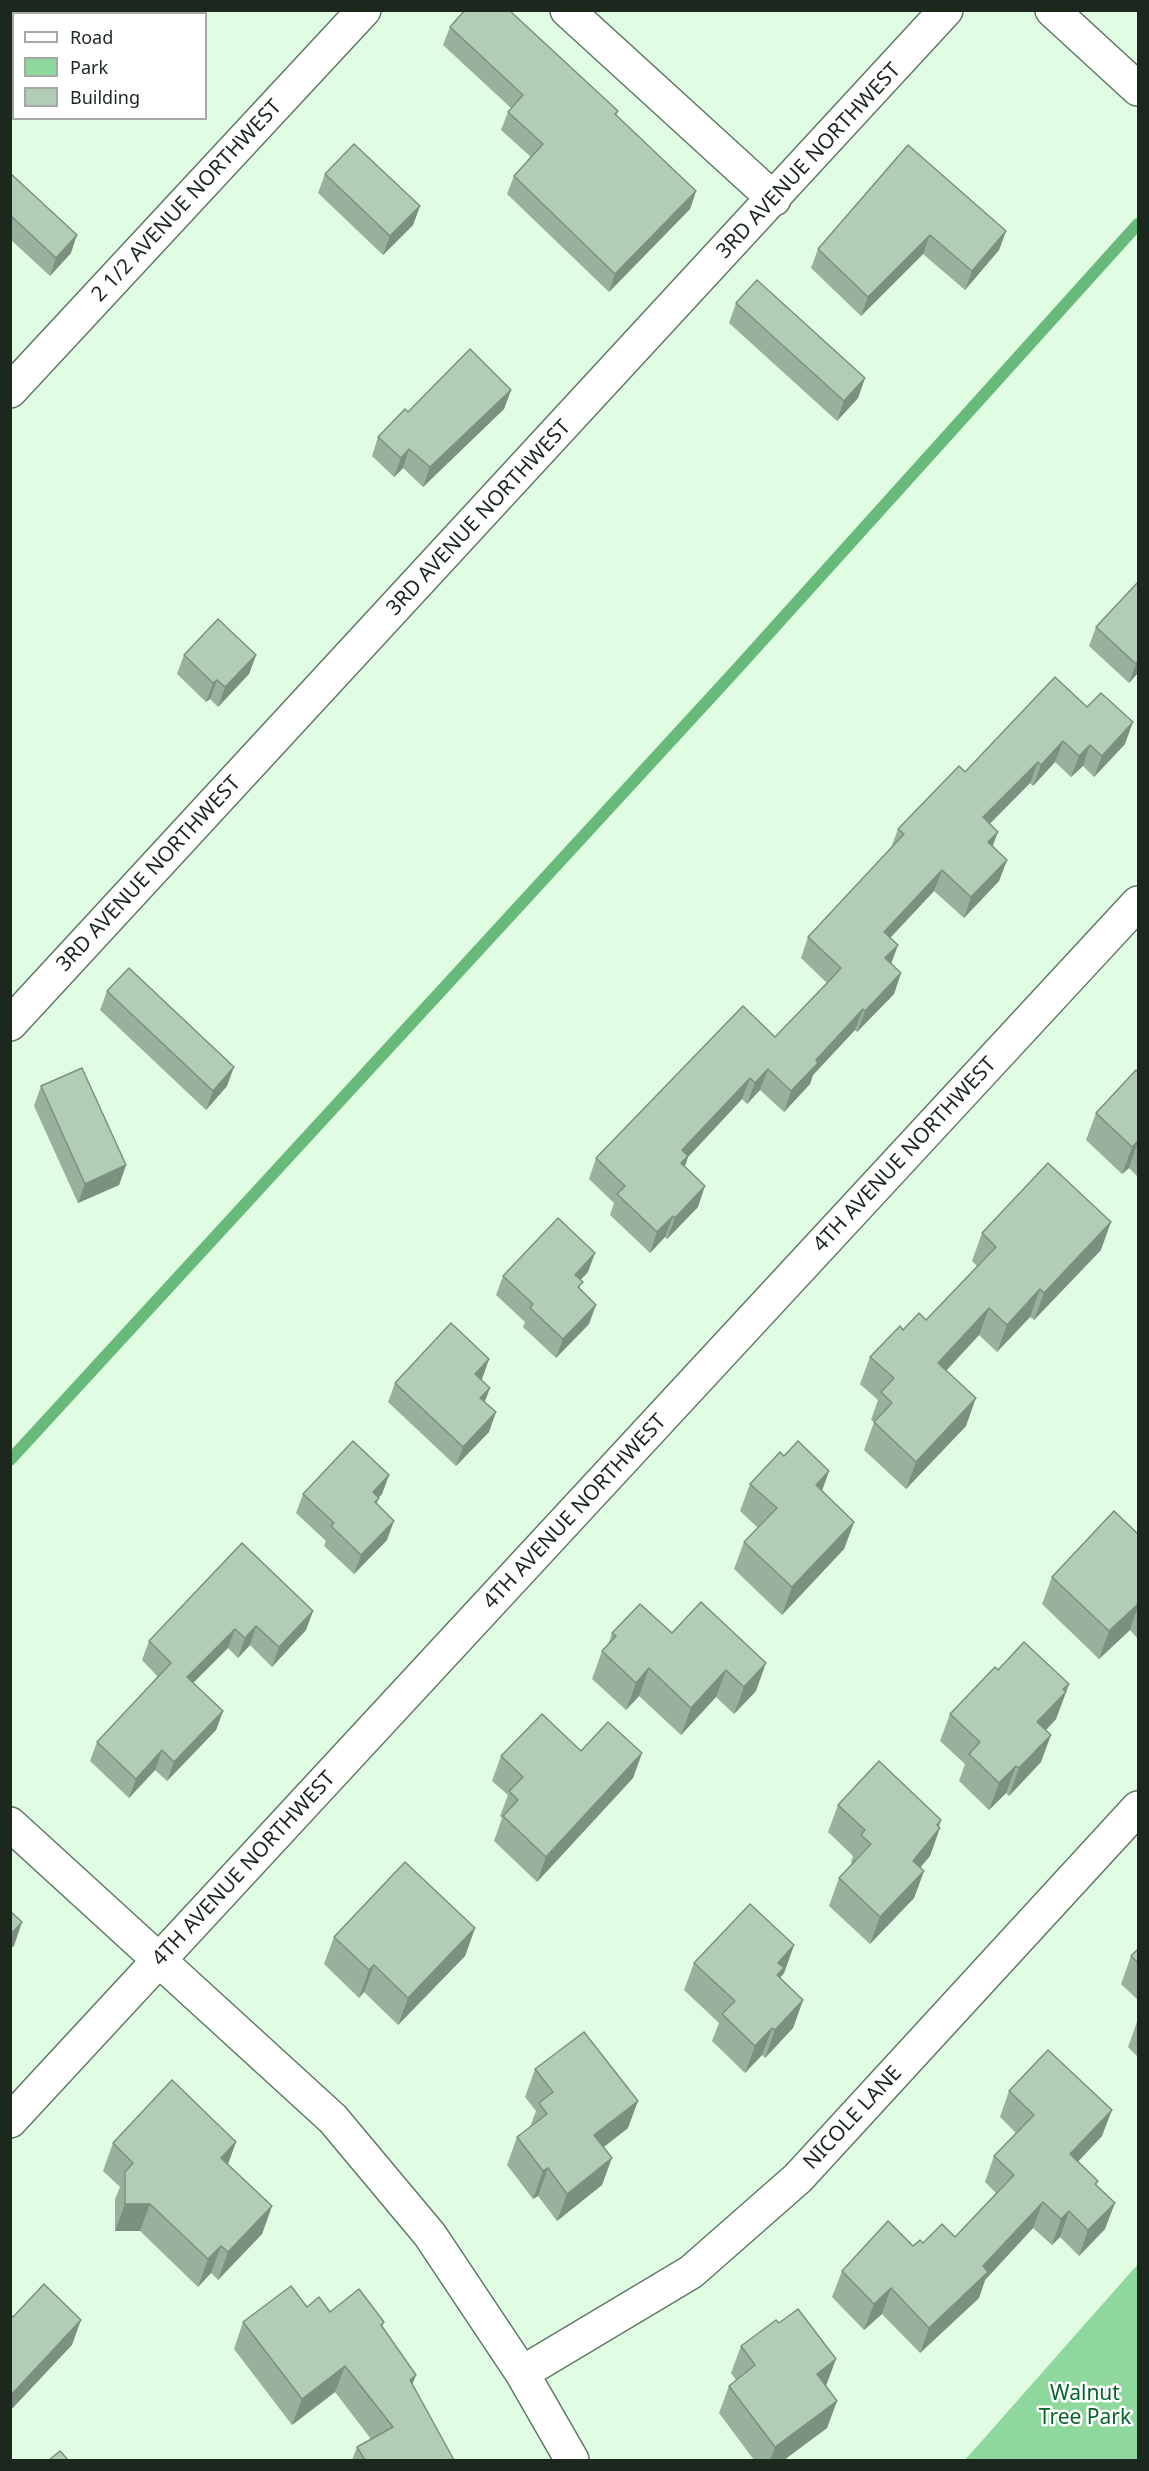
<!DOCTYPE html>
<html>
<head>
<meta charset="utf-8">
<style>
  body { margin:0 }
  #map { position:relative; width:1149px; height:2471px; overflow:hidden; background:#e0fde4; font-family:"Noto Sans",sans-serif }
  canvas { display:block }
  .frame { position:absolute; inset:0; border:12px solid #1c271e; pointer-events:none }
  .legend { position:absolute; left:12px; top:12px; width:195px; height:108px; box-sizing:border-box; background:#fff; border:2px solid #a4a9a5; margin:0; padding:8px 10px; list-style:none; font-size:18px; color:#1c271e }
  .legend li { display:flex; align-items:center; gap:12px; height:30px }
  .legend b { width:30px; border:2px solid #a4a9a5 }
</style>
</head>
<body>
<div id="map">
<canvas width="1149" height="2471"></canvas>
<div class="frame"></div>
<ul class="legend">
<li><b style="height:8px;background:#fff"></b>Road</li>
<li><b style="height:16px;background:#8fd89d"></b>Park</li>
<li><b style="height:16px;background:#b1cdb5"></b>Building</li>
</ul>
</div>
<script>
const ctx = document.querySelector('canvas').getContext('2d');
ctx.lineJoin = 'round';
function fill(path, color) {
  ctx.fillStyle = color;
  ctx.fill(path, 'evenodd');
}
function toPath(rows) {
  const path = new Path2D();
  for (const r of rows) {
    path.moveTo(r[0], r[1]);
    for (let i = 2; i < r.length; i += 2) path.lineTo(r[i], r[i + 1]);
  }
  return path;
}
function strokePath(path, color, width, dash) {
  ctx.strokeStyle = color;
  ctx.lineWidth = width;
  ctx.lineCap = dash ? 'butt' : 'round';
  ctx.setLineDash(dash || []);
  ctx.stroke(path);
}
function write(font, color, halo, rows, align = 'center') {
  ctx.font = font + ' "Noto Sans",sans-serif';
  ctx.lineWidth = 5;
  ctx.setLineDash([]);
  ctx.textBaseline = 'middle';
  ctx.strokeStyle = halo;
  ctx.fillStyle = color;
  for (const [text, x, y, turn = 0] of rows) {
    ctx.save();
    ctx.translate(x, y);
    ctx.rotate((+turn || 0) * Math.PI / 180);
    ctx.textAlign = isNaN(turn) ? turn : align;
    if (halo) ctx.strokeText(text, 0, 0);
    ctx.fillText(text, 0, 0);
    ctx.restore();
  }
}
const green = toPath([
  [1138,2264,1138,2460,965,2460]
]);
const stream = toPath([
  [10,1460,735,671,1138,224]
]);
const street = toPath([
  [567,10,774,199],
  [10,391,364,10],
  [10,1024,946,10],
  [10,1824,333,2119,430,2235,522,2373,572,2460],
  [10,2121,1138,903],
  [522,2373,691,2272,798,2178,1138,1808]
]);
const secondary = toPath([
  [1052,10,1138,89]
]);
const wall = toPath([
  [450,27,618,111,616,116,696,191,690,209,609,292,507,194,514,176,531,157,501,130,508,112,511,108,443,45],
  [908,145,1006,231,999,250,965,290,923,254,861,316,811,268,818,249],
  [10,173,71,253,50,276,10,239],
  [325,174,420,206,413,225,383,255,318,193],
  [736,303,865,378,858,398,837,421,729,323],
  [511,390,504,409,423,487,403,468,394,477,372,456,378,437,408,412],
  [1138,582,1138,673,1129,683,1089,646,1096,627],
  [184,655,256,655,249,674,218,707,210,699,206,702,177,674],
  [1055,677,1125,744,1094,777,1083,766,1071,777,1055,762,1033,786,1030,783,990,824,993,847,1007,860,999,881,964,918,934,891,890,938,898,945,891,964,901,973,894,994,857,1032,855,1030,813,1075,810,1084,784,1112,760,1090,747,1104,742,1099,688,1157,685,1166,698,1207,667,1239,665,1237,650,1253,610,1215,614,1203,589,1179,596,1158,775,1037,827,983,801,958,808,937,891,848,898,829,965,772],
  [107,991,227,1086,206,1110,100,1010],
  [1138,1072,1138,1177,1129,1168,1122,1174,1086,1140,1096,1113],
  [41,1086,126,1165,119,1185,78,1203,34,1106],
  [982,1233,1101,1250,1034,1320,1030,1317,997,1352,979,1335,946,1371,966,1426,906,1489,864,1450,874,1422,871,1420,878,1400,860,1384,870,1357,903,1330,926,1320,977,1266,972,1261],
  [588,1272,580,1280,580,1289,589,1324,556,1358,523,1327,525,1322,496,1295,503,1276],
  [489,1359,482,1379,481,1380,489,1432,456,1466,388,1402,395,1383],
  [784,1456,829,1471,822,1491,854,1522,844,1549,782,1615,734,1569,744,1542,758,1528,740,1511,750,1484],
  [389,1475,382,1494,379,1497,377,1504,387,1540,354,1574,324,1546,326,1541,296,1513,303,1494],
  [1138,1534,1138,1639,1130,1630,1099,1659,1042,1604,1052,1577],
  [701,1602,756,1691,734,1714,716,1697,681,1735,639,1696,626,1710,592,1679,602,1651,608,1645,612,1633,672,1633],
  [313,1611,306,1630,272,1667,250,1645,238,1658,228,1648,193,1683,223,1711,216,1730,167,1781,155,1770,129,1798,90,1761,97,1742,158,1677,142,1660,149,1641],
  [998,1670,1069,1684,1056,1719,1046,1730,1041,1762,1009,1796,1006,1793,989,1810,959,1781,965,1764,940,1741,950,1714],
  [581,1751,642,1753,633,1778,537,1882,494,1841,502,1818,500,1816,508,1795,492,1781,501,1756],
  [838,1805,939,1827,930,1856,920,1867,924,1871,914,1898,870,1944,829,1906,839,1878,852,1864,851,1862,853,1856,828,1832],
  [475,1928,465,1956,398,2025,364,1992,359,1998,324,1964,334,1937],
  [794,1945,784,1973,780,1978,803,2000,793,2028,765,2058,762,2055,745,2073,712,2041,719,2023,684,1990,694,1963],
  [1138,1949,1138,2000,1121,1984,1131,1956],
  [1138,2019,1138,2057,1128,2047],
  [535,2069,628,2128,604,2147,602,2185,557,2221,538,2196,533,2199,507,2165,517,2137,530,2127,536,2111,525,2097],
  [1009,2091,1102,2136,1078,2162,1098,2181,1096,2186,1105,2229,1079,2256,1060,2237,1052,2245,1033,2228,985,2280,979,2298,920,2353,882,2314,864,2330,832,2297,842,2271,923,2243,955,2237,996,2193,985,2182,994,2156,1016,2133,1000,2117],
  [236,2142,227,2165,272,2206,262,2234,218,2280,211,2273,198,2287,140,2231,115,2231,115,2199,120,2187,103,2171,113,2143],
  [307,2307,384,2322,382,2327,454,2460,352,2460,357,2447,371,2439,335,2392,292,2425,234,2349,243,2322],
  [741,2346,826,2386,837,2401,827,2428,784,2460,754,2460,719,2413,729,2386,736,2380,731,2373]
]);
const shadedWall = toPath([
  [696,191,690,209,609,292,615,274],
  [420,206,413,225,383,255,390,236],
  [1006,231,999,250,965,290,972,271],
  [77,235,71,253,50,276,56,258],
  [930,235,923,254,861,316,868,297],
  [865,378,858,398,837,421,844,401],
  [511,390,504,409,423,487,430,467],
  [409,449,403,468,394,477,401,458],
  [256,655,249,674,218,707,225,687],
  [1138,661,1138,673,1129,683,1136,664],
  [217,680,210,699,206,702,213,683],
  [1133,722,1125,744,1094,777,1102,756],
  [1063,741,1055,762,1033,786,1041,765],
  [1090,745,1083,766,1071,777,1079,756],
  [1038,762,1030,783,975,838,983,817],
  [998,832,990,853,988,842],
  [1007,860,999,881,964,918,971,897],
  [942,870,934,891,876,953,884,932],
  [898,945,890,966,885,958],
  [901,973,894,994,857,1032,865,1011],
  [863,1009,855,1030,813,1075,810,1084,784,1112,791,1091,816,1060],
  [234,1067,227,1086,206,1110,213,1091],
  [768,1069,760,1090,747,1104,755,1083],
  [750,1078,742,1099,688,1157,681,1177,682,1150],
  [1138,1141,1129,1168,1122,1174,1132,1147],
  [126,1165,119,1185,78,1203,85,1184],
  [705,1186,698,1207,667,1239,675,1218],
  [673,1216,665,1237,650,1253,657,1232],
  [1111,1222,1101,1250,1034,1320,1044,1293],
  [595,1253,588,1272,568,1294,575,1275],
  [1040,1289,1030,1317,997,1352,1007,1325],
  [596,1305,589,1324,556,1358,563,1339],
  [989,1308,979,1335,928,1390,938,1363],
  [489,1359,482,1379,468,1393,475,1374],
  [490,1388,483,1407,480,1398],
  [976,1398,966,1426,906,1489,916,1462],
  [496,1412,489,1432,456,1466,463,1447],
  [829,1471,819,1498,816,1485],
  [389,1475,382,1494,366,1511,373,1492],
  [394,1521,387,1540,354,1574,361,1555],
  [854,1522,844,1549,782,1615,792,1587],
  [1138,1604,1138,1606,1130,1630,1099,1659,1109,1631],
  [313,1611,306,1630,272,1667,279,1647],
  [256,1626,250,1645,238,1658,245,1638],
  [235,1629,228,1648,180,1696,187,1677],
  [766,1663,756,1691,734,1714,744,1687],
  [649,1668,639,1696,626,1710,636,1683],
  [726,1670,716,1697,681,1735,691,1708],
  [1069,1684,1056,1719,1027,1750,1037,1722],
  [223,1711,216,1730,167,1781,174,1762],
  [1051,1735,1041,1762,1009,1796,1019,1768],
  [162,1750,155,1770,129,1798,136,1779],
  [642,1753,633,1778,537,1882,546,1857],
  [1016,1766,1006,1793,989,1810,999,1783],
  [941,1820,937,1832,940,1828,930,1856,903,1888,913,1861,937,1825],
  [924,1871,914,1898,870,1944,880,1917],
  [22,1922,14,1946,10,1949,10,1935],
  [475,1928,465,1956,398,2025,408,1998],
  [794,1945,784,1973,781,1976,774,1996,778,1963],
  [374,1965,364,1992,359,1998,369,1970],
  [803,2000,793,2028,765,2058,775,2030],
  [772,2028,762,2055,745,2073,755,2046],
  [638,2101,628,2128,584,2162,594,2135],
  [1112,2110,1102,2136,1060,2180,1070,2154],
  [236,2142,226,2170,221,2158],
  [612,2158,602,2185,557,2221,567,2194],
  [548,2168,538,2196,533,2199,543,2171],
  [1043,2202,1033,2228,985,2280,979,2298,920,2353,929,2328,983,2266],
  [1115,2203,1105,2229,1079,2256,1088,2230],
  [125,2204,150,2204,140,2231,115,2231],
  [272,2206,262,2234,218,2280,228,2252],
  [1069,2211,1060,2237,1052,2245,1061,2219],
  [221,2246,211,2273,198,2287,208,2259],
  [891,2288,882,2314,864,2330,874,2304],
  [81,2320,72,2345,10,2411,10,2396],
  [836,2359,826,2386,817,2374],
  [345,2366,335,2392,292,2425,302,2399],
  [416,2375,406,2402,410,2380],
  [837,2401,827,2428,784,2460,770,2460,775,2447]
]);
const building = toPath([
  [465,10,509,10,618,111,615,114,696,191,615,274,514,176,543,144,508,112,523,95,450,27,465,10],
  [354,144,420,206,390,236,325,174,354,144],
  [908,145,1006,231,972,271,930,235,868,297,818,249,908,145],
  [10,173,77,235,56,258,10,215,10,173],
  [757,280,865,378,844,401,736,303,757,280],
  [470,349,511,390,430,467,409,449,401,458,378,437,405,409,408,412,470,349],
  [1138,582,1138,661,1136,664,1096,627,1138,582],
  [218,619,256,655,225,687,217,680,213,683,184,655,218,619],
  [1055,677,1087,707,1101,693,1133,722,1102,756,1090,745,1079,756,1063,741,1041,765,1038,762,983,817,998,832,988,842,1007,860,971,897,942,870,884,932,898,945,885,958,901,973,865,1011,863,1009,816,1060,818,1063,791,1091,768,1069,755,1083,750,1078,682,1150,688,1156,681,1163,705,1186,675,1218,673,1216,657,1232,617,1194,625,1186,596,1158,743,1006,775,1037,831,979,841,968,808,937,904,834,898,829,959,766,965,772,1055,677],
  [129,968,234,1067,213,1091,107,991,129,968],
  [82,1068,126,1165,85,1184,41,1086,82,1068],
  [1136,1070,1138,1072,1138,1141,1132,1147,1096,1113,1136,1070],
  [1048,1163,1111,1222,1044,1293,1040,1289,1007,1325,989,1308,938,1363,976,1398,916,1462,874,1422,892,1403,881,1392,894,1378,870,1357,900,1326,903,1330,919,1313,926,1320,996,1247,982,1233,1048,1163],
  [558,1218,595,1253,575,1275,583,1282,578,1287,596,1305,563,1339,530,1308,533,1304,503,1276,558,1218],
  [451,1323,489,1359,475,1374,490,1388,480,1398,496,1412,463,1447,395,1383,451,1323],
  [353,1441,389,1475,373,1492,379,1498,375,1502,394,1521,361,1555,331,1526,334,1523,303,1494,353,1441],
  [798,1441,829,1471,816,1485,854,1522,792,1587,744,1542,777,1508,750,1484,780,1452,784,1456,798,1441],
  [1114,1511,1138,1534,1138,1604,1109,1631,1052,1577,1114,1511],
  [242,1543,313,1611,279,1647,256,1626,245,1638,235,1629,187,1677,223,1711,174,1762,162,1750,136,1779,97,1742,171,1663,149,1641,242,1543],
  [701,1602,766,1663,744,1687,726,1670,691,1708,649,1668,636,1683,602,1651,616,1636,612,1633,640,1604,672,1633,701,1602],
  [1024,1642,1069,1684,1063,1689,1066,1692,1037,1722,1051,1735,1019,1768,1016,1766,999,1783,969,1754,980,1742,950,1714,995,1667,998,1670,1024,1642],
  [542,1714,581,1751,608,1722,642,1753,546,1857,503,1816,518,1800,509,1791,523,1777,501,1756,542,1714],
  [879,1761,941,1820,937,1825,940,1828,913,1861,924,1871,880,1917,839,1878,871,1844,861,1835,865,1830,838,1805,879,1761],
  [405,1862,475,1928,408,1998,374,1965,369,1970,334,1937,405,1862],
  [750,1904,794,1945,778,1963,784,1968,777,1975,803,2000,775,2030,772,2028,755,2046,722,2014,735,2001,694,1963,750,1904],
  [10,1911,22,1922,10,1935,10,1911],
  [1138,1949,1138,1963,1131,1956,1138,1949],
  [584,2032,638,2101,594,2135,612,2158,567,2194,548,2168,543,2171,517,2137,547,2114,539,2103,553,2092,535,2069,584,2032],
  [1048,2050,1112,2110,1070,2154,1098,2181,1095,2184,1115,2203,1088,2230,1069,2211,1061,2219,1043,2202,983,2266,988,2272,929,2328,891,2288,874,2304,842,2271,888,2221,913,2246,920,2240,923,2243,942,2224,955,2237,1014,2175,994,2156,1034,2115,1009,2091,1048,2050],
  [172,2080,236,2142,221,2158,272,2206,228,2252,221,2246,208,2259,150,2204,125,2204,125,2172,133,2163,113,2143,172,2080],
  [44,2284,81,2320,10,2396,10,2315,13,2317,44,2284],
  [291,2286,307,2307,319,2297,330,2312,359,2289,384,2322,381,2325,416,2375,410,2380,454,2460,365,2460,357,2447,393,2427,345,2366,302,2399,243,2322,291,2286],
  [798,2309,836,2359,817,2374,837,2401,775,2447,729,2386,755,2365,741,2346,776,2320,779,2323,798,2309],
  [60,2451,68,2460,49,2460,60,2451]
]);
const streetNames = [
  ["3RD AVENUE NORTHWEST",809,161,-47],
  ["2 1/2 AVENUE NORTHWEST",187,201,-47],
  ["3RD AVENUE NORTHWEST",479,518,-47],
  ["3RD AVENUE NORTHWEST",149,874,-47],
  ["4TH AVENUE NORTHWEST",905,1155,-47],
  ["4TH AVENUE NORTHWEST",575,1512,-47],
  ["4TH AVENUE NORTHWEST",244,1869,-47],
  ["NICOLE LANE",853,2118,-47]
];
const parkNames = [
  ["Walnut",1085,2394],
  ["Tree Park",1085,2418]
];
fill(green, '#8fd89d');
strokePath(stream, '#68ba7a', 12);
strokePath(street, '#607964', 36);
strokePath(secondary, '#607964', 36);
strokePath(street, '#fff', 33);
strokePath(secondary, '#fff', 33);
fill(wall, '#98b09c');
fill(shadedWall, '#7c907f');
fill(building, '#b1cdb5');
strokePath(building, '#7c907f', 1.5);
write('21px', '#1c271e', '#fff', streetNames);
write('21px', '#06662c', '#fff', parkNames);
</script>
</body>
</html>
